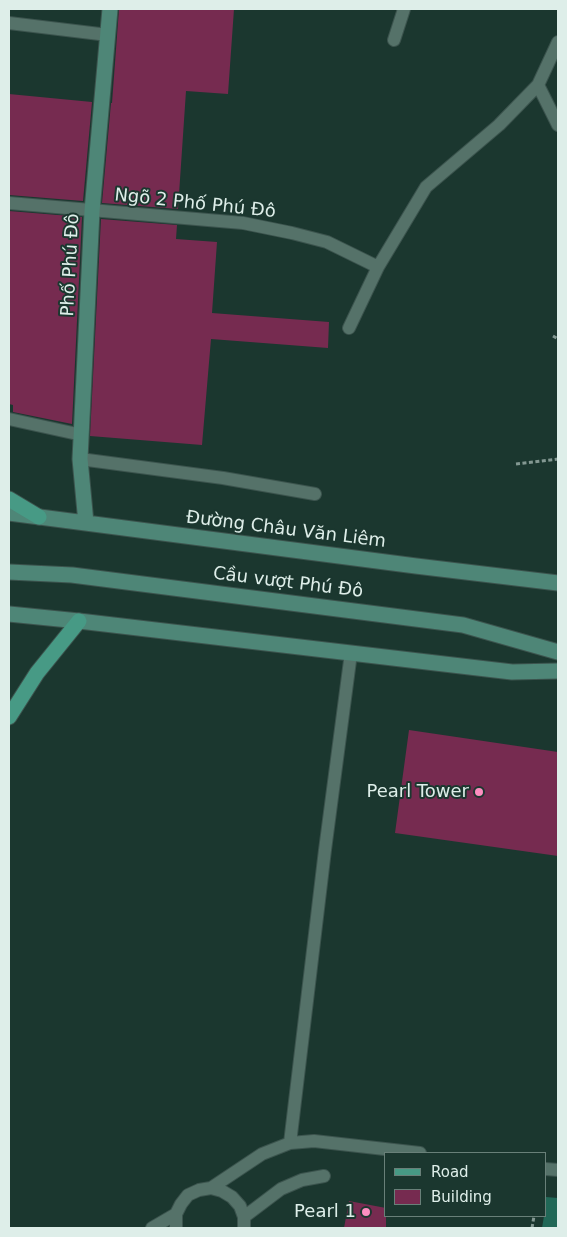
<!DOCTYPE html>
<html>
<head>
<meta charset="utf-8">
<style>
  body { margin:0 }
  #map { position:relative; width:567px; height:1237px; overflow:hidden; background:#1b372f; font-family:"DejaVu Sans",sans-serif }
  canvas { display:block }
  .frame { position:absolute; inset:0; border:10px solid #deeee9; pointer-events:none }
  .legend { position:absolute; left:384px; top:1152px; width:162px; height:65px; box-sizing:border-box; background:#1b372f; border:1px solid #698079; margin:0; padding:6px 9px; list-style:none; font-size:15px; color:#deeee9 }
  .legend li { display:flex; align-items:center; gap:10px; height:25px }
  .legend b { width:25px; border:1px solid #698079 }
</style>
</head>
<body>
<div id="map">
<canvas width="567" height="1237"></canvas>
<div class="frame"></div>
<ul class="legend">
<li><b style="height:6px;background:#479a85"></b>Road</li>
<li><b style="height:14px;background:#762b50"></b>Building</li>
</ul>
</div>
<script>
const ctx = document.querySelector('canvas').getContext('2d');
ctx.lineJoin = 'round';
function fill(path, color) {
  ctx.fillStyle = color;
  ctx.fill(path, 'evenodd');
}
function toPath(rows) {
  const path = new Path2D();
  for (const r of rows) {
    path.moveTo(r[0], r[1]);
    for (let i = 2; i < r.length; i += 2) path.lineTo(r[i], r[i + 1]);
  }
  return path;
}
function strokePath(path, color, width, dash) {
  ctx.strokeStyle = color;
  ctx.lineWidth = width;
  ctx.lineCap = dash ? 'butt' : 'round';
  ctx.setLineDash(dash || []);
  ctx.stroke(path);
}
function write(font, color, halo, rows, align = 'center') {
  ctx.font = font + ' "DejaVu Sans",sans-serif';
  ctx.lineWidth = 4;
  ctx.setLineDash([]);
  ctx.textBaseline = 'middle';
  ctx.strokeStyle = halo;
  ctx.fillStyle = color;
  for (const [text, x, y, turn = 0] of rows) {
    ctx.save();
    ctx.translate(x, y);
    ctx.rotate((+turn || 0) * Math.PI / 180);
    ctx.textAlign = isNaN(turn) ? turn : align;
    if (halo) ctx.strokeText(text, 0, 0);
    ctx.fillText(text, 0, 0);
    ctx.restore();
  }
}
const green = toPath([
  [546,1197,558,1198,558,1228,542,1228,544,1216,546,1216]
]);
const building = toPath([
  [119,9,234,9,228,94,186,91,178,209,102,203,111,103,112,103],
  [9,94,92,102,83,201,9,195],
  [9,211,82,217,72,424,13,412,13,405,9,404],
  [101,219,177,225,176,239,217,242,212,313,329,322,328,348,211,339,202,445,90,436],
  [409,730,558,752,558,856,395,833],
  [349,1201,386,1208,386,1228,344,1228]
]);
const path = toPath([
  [553,336,558,339],
  [516,464,558,459],
  [532,1228,534,1216]
]);
const lane = toPath([
  [9,23,108,35],
  [394,40,404,9],
  [538,85,558,125],
  [9,203,243,223,292,233,327,242,378,267],
  [349,328,378,267,426,187,499,125,538,85,558,42],
  [9,419,82,435],
  [80,459,223,478,315,494],
  [290,1143,325,850,351,653],
  [546,1169,558,1170],
  [211,1188,262,1154,290,1143,314,1141,420,1153],
  [244,1217,281,1189,302,1180,324,1176],
  [152,1228,176,1214],
  [176,1228,176,1214,181,1204,188,1195,199,1190,211,1188,222,1191,232,1197,240,1206,244,1217,244,1228]
]);
const secondary = toPath([
  [9,513,416,566,558,583],
  [86,523,80,459,92,211,110,9],
  [9,572,72,575,463,625,558,652],
  [9,614,79,621,512,672,558,671]
]);
const primary = toPath([
  [9,499,39,517],
  [9,717,37,673,79,621]
]);
const markers = [
  [479,792,5,"#fd8ec0"],
  [366,1212,5,"#fd8ec0"]
];
const streetNames = [
  ["Ngõ 2 Phố Phú Đô",195,204,6],
  ["Phố Phú Đô",71,265,-87],
  ["Đường Châu Văn Liêm",286,530,7],
  ["Cầu vượt Phú Đô",288,583,7]
];
const poiNames = [
  ["Pearl Tower",469,792],
  ["Pearl 1",356,1212]
];
fill(green, '#216857');
fill(building, '#762b50');
strokePath(lane, '#3c544e', 14);
strokePath(secondary, '#3c544e', 17);
strokePath(primary, '#3c544e', 17);
strokePath(path, '#839892', 3, [4, 2.5]);
strokePath(lane, '#557269', 12);
strokePath(secondary, '#4e8677', 15);
strokePath(primary, '#479a85', 15);
for (const [x, y, r, color] of markers) {
  const dot = new Path2D();
  dot.arc(x, y, r, 0, 2 * Math.PI);
  ctx.fillStyle = color;
  ctx.fill(dot);
  strokePath(dot, '#1b372f', 2);
}
write('18px', '#deeee9', '#1b372f', streetNames);
write('18px', '#deeee9', '#1b372f', poiNames, 'right');
</script>
</body>
</html>
